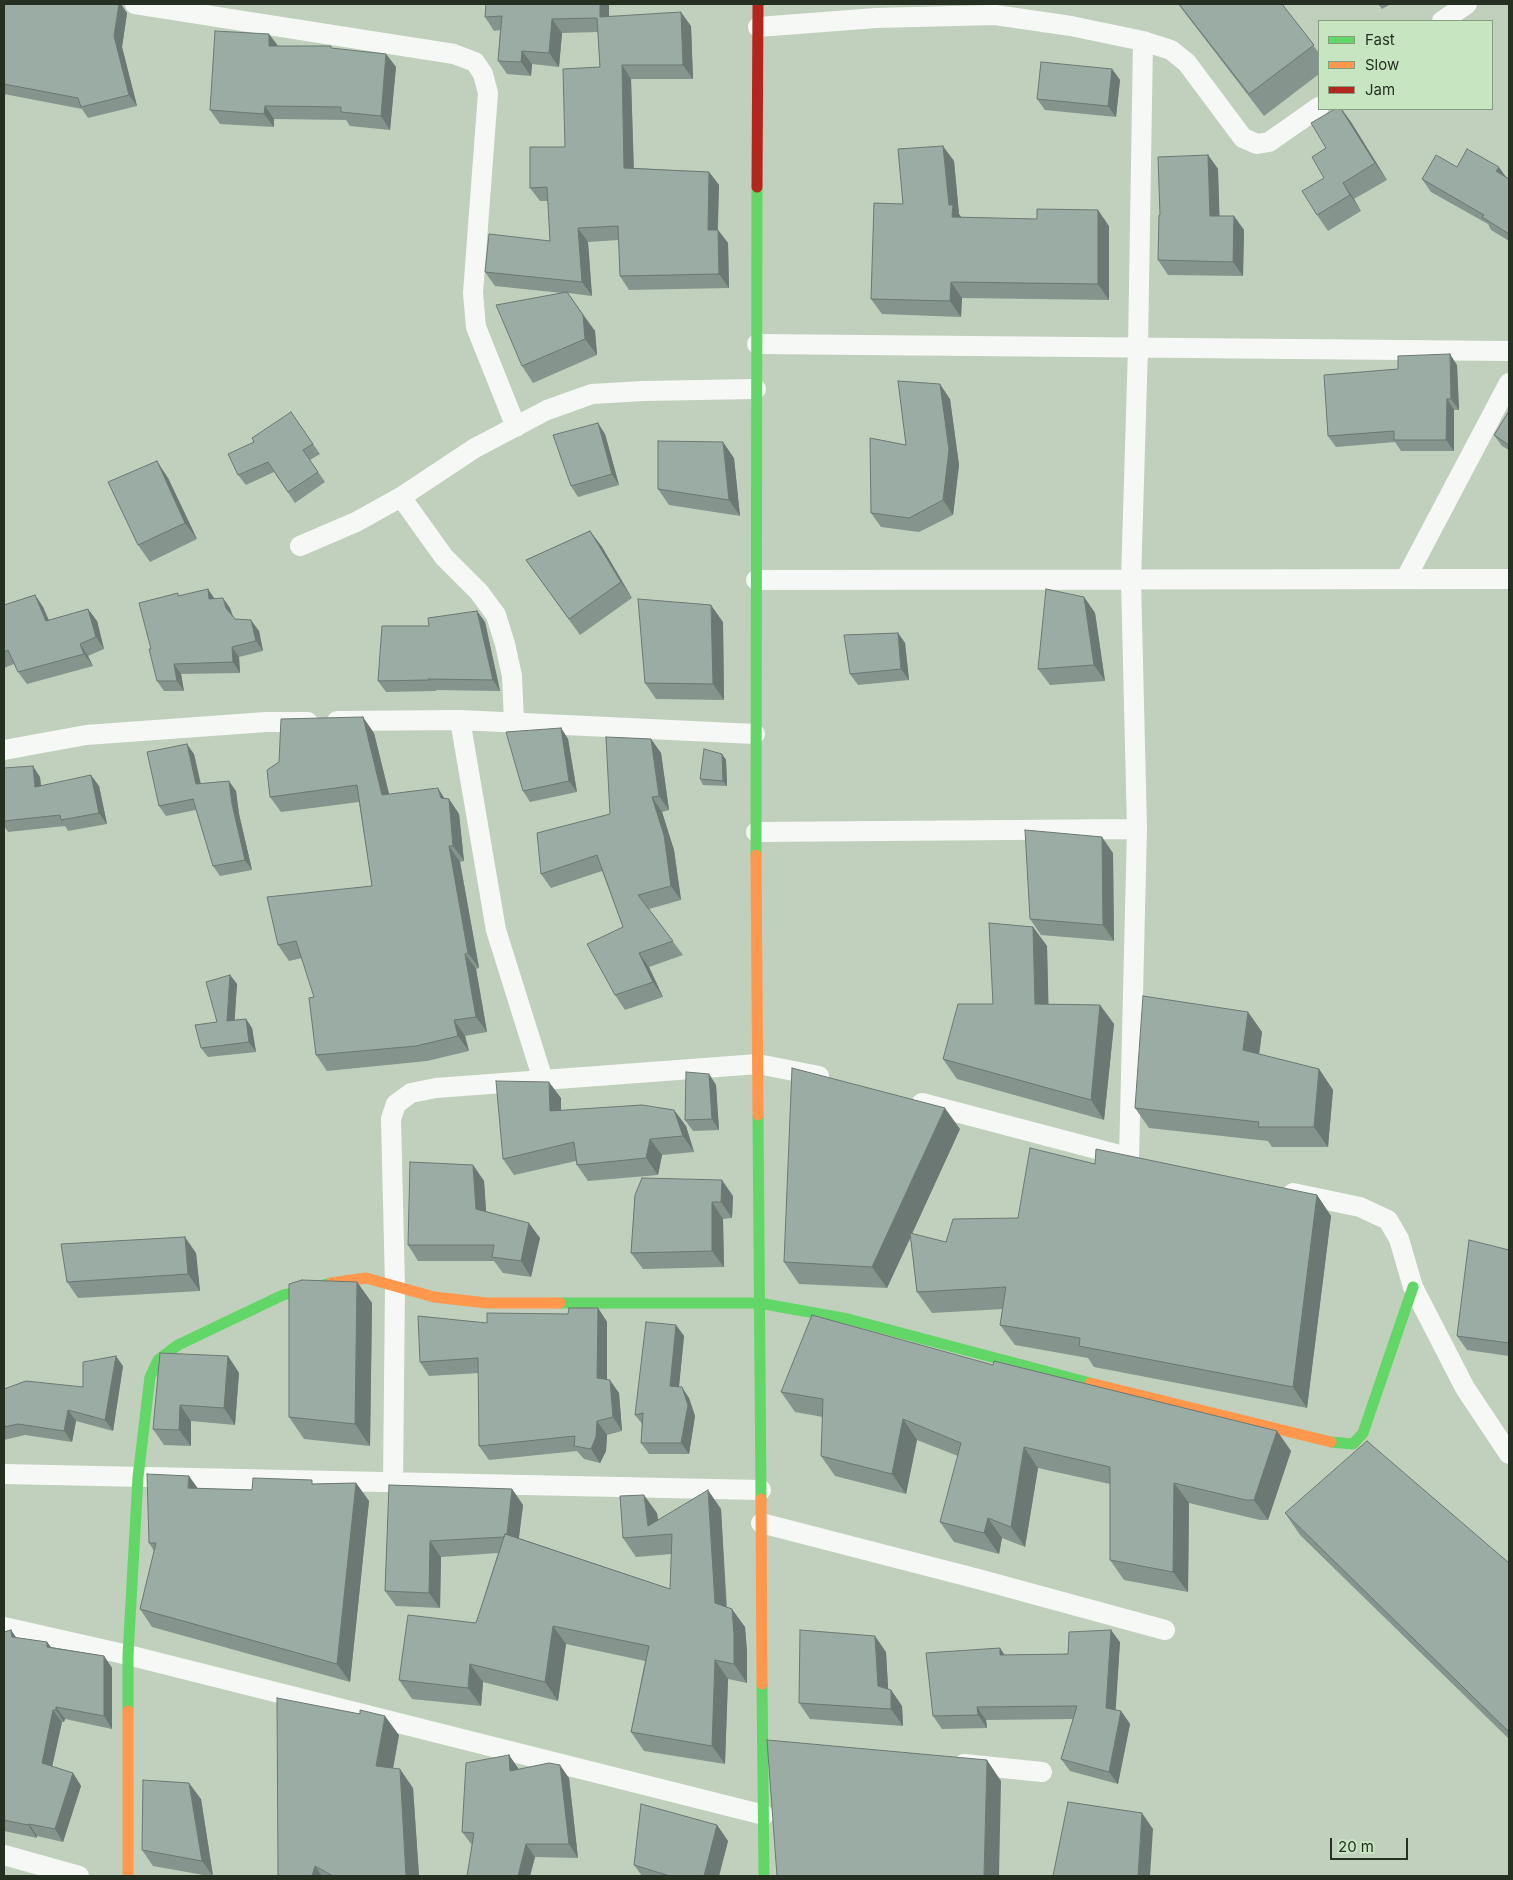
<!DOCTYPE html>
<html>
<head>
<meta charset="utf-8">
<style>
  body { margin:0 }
  #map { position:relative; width:1513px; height:1880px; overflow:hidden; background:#c0d0bd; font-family:Inter,sans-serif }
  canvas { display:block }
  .frame { position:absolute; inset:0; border:5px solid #253022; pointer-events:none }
  .legend { position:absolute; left:1318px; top:20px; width:175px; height:90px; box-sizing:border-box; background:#c8e5c2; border:1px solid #879d82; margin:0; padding:6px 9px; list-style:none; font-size:15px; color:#253022 }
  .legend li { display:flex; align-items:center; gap:10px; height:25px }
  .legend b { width:25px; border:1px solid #879d82 }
  .scale { position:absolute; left:1330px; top:1838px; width:78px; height:22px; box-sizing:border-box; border:2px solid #253022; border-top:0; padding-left:6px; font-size:15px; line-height:18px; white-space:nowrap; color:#253022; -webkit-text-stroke:4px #c8e5c2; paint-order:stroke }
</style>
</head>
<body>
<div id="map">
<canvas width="1513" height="1880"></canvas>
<div class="frame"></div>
<ul class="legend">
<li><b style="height:6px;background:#63d668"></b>Fast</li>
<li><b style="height:6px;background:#ff974d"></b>Slow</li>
<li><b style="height:6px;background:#b3261e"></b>Jam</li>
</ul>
<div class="scale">20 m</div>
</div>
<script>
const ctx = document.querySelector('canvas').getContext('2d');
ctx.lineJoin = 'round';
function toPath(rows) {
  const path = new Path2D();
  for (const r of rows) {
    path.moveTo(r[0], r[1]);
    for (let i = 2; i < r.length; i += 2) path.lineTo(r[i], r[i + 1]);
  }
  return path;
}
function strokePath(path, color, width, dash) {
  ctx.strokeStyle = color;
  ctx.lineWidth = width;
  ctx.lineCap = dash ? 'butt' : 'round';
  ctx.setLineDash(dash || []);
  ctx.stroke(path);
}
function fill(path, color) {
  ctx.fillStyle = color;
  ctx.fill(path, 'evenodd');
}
const street = toPath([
  [135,4,454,54,475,62,483,74,488,93,473,293,476,327,516,427],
  [1442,21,1467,4],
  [758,27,876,18,995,15,1071,26,1143,41,1171,50,1187,63,1243,138,1257,144,1269,142,1319,107],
  [757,344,1509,351],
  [401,497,444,557,479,592,496,615,505,644,512,676,514,722],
  [300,546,356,522,401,497,475,448,547,410,592,394,643,391,756,389],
  [1406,578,1509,383],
  [756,580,1509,579],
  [460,720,496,930,543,1080],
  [337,721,460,720,755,734],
  [4,750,86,735,266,722,308,722],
  [756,832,1137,829],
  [922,1103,1123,1156],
  [1129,1158,1137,829,1131,580,1138,348,1143,41],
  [1293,1193,1360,1207,1388,1220,1399,1239,1413,1287,1465,1388,1509,1454],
  [4,1474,761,1490],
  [393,1482,395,1286,391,1119,396,1104,411,1093,436,1088,758,1064,819,1076],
  [761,1523,978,1579,1165,1630],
  [4,1627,128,1655,764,1815],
  [964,1764,1042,1772],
  [4,1855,79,1876]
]);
const fast = toPath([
  [756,855,757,187],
  [758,1115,761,1499],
  [560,1303,759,1303,848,1319,1090,1383],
  [1331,1442,1353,1444,1363,1433,1413,1287],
  [762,1684,764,1876],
  [128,1711,128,1655,138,1477,150,1377,158,1360,178,1345,283,1295,331,1283]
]);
const slow = toPath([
  [756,855,758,1115],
  [331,1283,366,1278,434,1297,487,1303,560,1303],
  [1090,1383,1331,1442],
  [761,1499,762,1684],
  [128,1711,128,1876]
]);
const jam = toPath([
  [757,187,758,4]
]);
const wall = toPath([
  [5,4,121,4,127,13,122,47,137,106,88,118,82,109,4,94,4,12],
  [486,4,609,4,609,16,691,26,693,79,631,79,634,168,709,172,719,185,718,230,728,243,729,288,629,290,620,276,619,240,588,242,592,296,568,293,595,331,597,355,533,383,522,366,562,293,495,286,485,272,550,241,548,201,540,201,530,188,565,147,600,67,598,32,562,33,559,67,532,64,531,76,507,74,498,61,500,30,494,31,485,17],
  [1178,4,1282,4,1319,53,1319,74,1264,116],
  [1378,4,1391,4,1382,9],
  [278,46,333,49,386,54,396,67,390,130,350,126,346,120,274,119,274,127,220,124,210,110],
  [1112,69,1120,80,1116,117,1045,110,1037,99],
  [1342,109,1351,122,1387,180,1354,199,1361,211,1328,231,1317,215,1324,178,1326,148],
  [1208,155,1218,169,1219,216,1234,216,1244,230,1243,276,1168,275,1158,260,1160,215],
  [954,161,959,214,961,217,1109,226,1109,300,962,298,961,317,882,314,871,299,903,204],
  [1457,167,1505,176,1509,179,1509,241,1491,230,1488,224,1431,192,1422,179],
  [1457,365,1459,410,1454,410,1454,451,1401,451,1395,442,1336,447,1328,436],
  [950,399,959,465,953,515,919,532,881,527,871,513,906,445],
  [1509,411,1509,450,1502,446,1494,435],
  [291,412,320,454,310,460,325,482,295,503,274,472,246,485,238,475,254,442],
  [605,434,619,485,578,497,571,486],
  [734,458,740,516,669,505,658,489],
  [168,478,197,539,150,562,138,545],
  [590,531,602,547,632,598,580,635,526,560],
  [208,589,215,599,230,608,233,616,235,619,259,631,263,651,239,657,240,673,181,674,184,691,164,691,157,681,151,649,179,596],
  [35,595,43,607,49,620,88,609,97,621,104,649,88,656,93,666,27,684,18,672,14,664,4,668,4,605],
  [1084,597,1095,613,1105,681,1050,685,1038,669],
  [477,611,485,622,500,691,436,690,436,691,386,692,378,681,429,626],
  [723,622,724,700,656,699,645,683],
  [898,633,905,643,909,680,858,685,850,674],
  [561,728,568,739,577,792,530,802,523,791],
  [374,733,389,794,449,799,459,814,464,861,460,862,479,968,476,969,487,1032,465,1036,469,1051,427,1061,327,1071,316,1055,314,997,302,958,289,961,278,945,372,886,359,802,281,812,270,797],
  [651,739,661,753,669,810,662,812,674,850,681,900,649,909,683,955,649,967,663,997,625,1010,615,995,623,927,602,871,551,888,541,874,610,814],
  [194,754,201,784,236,791,239,814,252,870,220,876,213,866,196,810,166,816,159,806],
  [722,754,726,760,727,786,703,785,700,779],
  [4,768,40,777,41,786,99,786,107,824,68,831,65,826,8,832,4,826],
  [1113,853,1114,941,1041,935,1030,919],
  [1033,927,1047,946,1048,1004,1100,1005,1114,1024,1104,1120,957,1079,943,1059,993,1004],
  [230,975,237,984,234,1020,246,1019,252,1028,256,1052,208,1057,201,1048,217,1022],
  [1248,1012,1262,1032,1259,1054,1319,1069,1333,1090,1328,1147,1272,1147,1268,1141,1149,1128,1135,1108],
  [709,1074,716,1085,719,1130,693,1131,685,1120],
  [561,1098,561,1110,674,1110,686,1126,694,1152,662,1155,658,1175,588,1181,577,1165,576,1161,514,1175,503,1159],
  [960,1129,912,1234,946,1242,1018,1218,1095,1164,1317,1195,1331,1216,1307,1408,1094,1367,1088,1358,1015,1345,1000,1325,1003,1309,932,1313,917,1292,911,1237,887,1288,799,1284,784,1262],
  [473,1165,484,1181,486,1211,540,1238,531,1277,503,1273,494,1261,418,1261,408,1245],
  [635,1195,733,1196,732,1218,723,1219,724,1267,643,1269,631,1253],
  [1509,1250,1509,1356,1467,1350,1457,1336],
  [196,1253,200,1291,78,1298,67,1282],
  [357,1282,372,1303,370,1446,304,1439,289,1417],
  [598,1308,607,1322,607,1379,619,1393,622,1431,607,1435,606,1451,600,1463,584,1459,577,1451,489,1460,479,1446,479,1373,429,1376,420,1362,487,1323,568,1314],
  [676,1325,684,1336,679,1386,689,1398,695,1416,689,1454,649,1454,641,1443,642,1424,635,1415],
  [228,1356,239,1373,235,1425,191,1421,191,1446,164,1445,153,1429],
  [993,1365,1277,1431,1291,1451,1268,1520,1260,1520,1189,1503,1188,1592,1124,1580,1110,1560,1110,1484,1038,1468,1025,1547,1002,1538,999,1554,954,1542,940,1522,958,1456,917,1440,906,1494,835,1476,821,1456,823,1417,795,1412,781,1392],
  [123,1366,113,1431,76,1421,72,1442,25,1435,4,1440,4,1389,83,1387],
  [356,1483,369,1501,350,1682,152,1627,140,1609,154,1551,149,1543,198,1489,252,1490,314,1484],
  [389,1485,512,1489,523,1505,519,1538,670,1589,672,1554,636,1557,623,1538,657,1513,658,1520,721,1509,727,1607,745,1627,747,1652,747,1683,728,1679,725,1764,644,1751,631,1732,645,1661,566,1644,558,1701,483,1682,481,1706,412,1699,399,1680,476,1623,498,1553,441,1557,440,1608,396,1606,385,1591],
  [1285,1513,1509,1563,1509,1739,1300,1535],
  [11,1630,16,1638,47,1642,51,1647,104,1656,112,1668,112,1729,65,1719,64,1722,62,1722,52,1767,73,1773,81,1786,63,1842,37,1836,37,1838,4,1831,4,1632],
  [1120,1642,1115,1710,1121,1711,1130,1724,1118,1784,1070,1771,1061,1759,1073,1719,986,1720,987,1728,942,1729,933,1716,1004,1655,1068,1654],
  [886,1652,888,1689,891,1690,902,1706,903,1726,810,1719,799,1703],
  [399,1735,393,1768,413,1788,419,1876,278,1876,278,1875],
  [509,1755,518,1769,569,1778,578,1858,535,1857,530,1876,467,1876,472,1845,462,1832],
  [201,1799,213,1876,209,1876,153,1866,142,1850],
  [717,1825,728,1841,719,1876,642,1876,634,1865]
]);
const shadedWall = toPath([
  [119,4,121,4,127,13,122,47,137,106,129,95,114,36],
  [600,4,609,4,609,30,600,17],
  [681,12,691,26,693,79,683,65],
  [552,19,562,33,559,67,549,53],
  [269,34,279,47,269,46],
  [522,51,532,64,531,76,521,62],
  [386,54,396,67,390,130,381,116],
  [622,65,631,79,634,182,624,168],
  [1112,69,1120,80,1116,117,1108,106],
  [265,106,274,119,274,127,264,114],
  [1341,109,1351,122,1387,180,1375,163],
  [943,146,954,161,959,214,964,221,952,217,949,205],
  [1208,155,1218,169,1220,230,1210,216],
  [1499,167,1508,180,1496,171],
  [709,172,719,185,717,244,708,230],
  [1343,183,1354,199,1361,211,1350,195],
  [1098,210,1109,226,1109,300,1098,284],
  [1234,216,1244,230,1243,276,1233,262],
  [578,228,588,242,592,296,582,282],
  [718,230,728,243,729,288,719,274],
  [951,282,962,298,961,317,950,301],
  [583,315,595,331,597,355,585,339],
  [1450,354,1457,365,1459,410,1451,399],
  [940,384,950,399,959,465,953,515,943,500],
  [1447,399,1454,410,1454,451,1446,440],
  [598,423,605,434,619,485,612,474],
  [723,442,734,458,740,516,729,500],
  [157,461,168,478,197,539,185,523],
  [590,531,602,547,632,598,621,582],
  [208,589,215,600,209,599],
  [35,595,43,607,54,634,46,621],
  [1084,597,1095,613,1105,681,1094,665],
  [223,598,230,608,233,618,226,608],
  [711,605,723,622,724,700,713,684],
  [88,609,97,621,104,649,96,637],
  [477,611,485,622,500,691,493,680],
  [251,620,259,631,263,651,256,641],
  [898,633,905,643,909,680,901,669],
  [80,644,88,656,93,666,84,654],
  [232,647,239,657,240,673,233,662],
  [174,664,181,674,184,691,177,681],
  [363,717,374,733,393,810,382,795],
  [561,728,568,739,577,792,569,781],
  [651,739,661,753,669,810,659,796],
  [187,744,194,754,203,795,196,784],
  [722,754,726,760,727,786,723,781],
  [33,766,40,777,42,798,35,787],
  [91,775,99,786,107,824,99,813],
  [229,781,236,791,239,814,252,870,245,860,232,804],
  [438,788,448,804,449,799,459,814,464,861,453,846,441,798],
  [652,797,662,812,674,850,681,900,671,886],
  [1102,837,1113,853,1114,941,1103,925],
  [449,846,460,862,479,968,468,953],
  [1033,927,1047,946,1049,1024,1035,1004],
  [639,953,649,967,663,997,653,982],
  [465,954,476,969,487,1032,476,1017],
  [230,975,237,984,234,1031,227,1021],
  [1100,1005,1114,1024,1104,1120,1091,1100],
  [1248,1012,1262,1032,1257,1070,1243,1050],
  [246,1019,252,1028,256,1052,249,1042],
  [454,1020,465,1036,469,1051,458,1036],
  [1319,1069,1333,1090,1328,1147,1314,1127],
  [709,1074,716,1085,719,1130,712,1119],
  [549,1082,561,1098,561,1127,550,1111],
  [945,1108,960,1129,887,1288,872,1267],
  [674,1110,686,1126,694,1152,683,1136],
  [650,1139,662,1155,658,1175,646,1158],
  [473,1165,484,1181,487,1224,476,1209],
  [722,1180,733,1196,732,1218,721,1202],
  [1317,1195,1331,1216,1307,1408,1293,1387],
  [712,1202,723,1219,724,1267,712,1251],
  [529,1223,540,1238,531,1277,521,1261],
  [185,1237,196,1253,200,1291,188,1274],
  [357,1282,372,1303,370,1446,355,1424],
  [598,1308,607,1322,607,1392,597,1378],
  [676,1325,684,1336,678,1397,670,1386],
  [116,1356,123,1366,113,1431,105,1420],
  [228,1356,239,1373,235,1425,224,1408],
  [610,1380,619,1393,622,1431,613,1417],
  [682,1387,689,1398,695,1416,689,1454,681,1443],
  [180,1405,191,1421,191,1446,179,1430],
  [68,1410,76,1421,72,1442,64,1431],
  [903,1419,917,1440,906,1494,892,1474],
  [597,1421,607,1435,606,1451,600,1463,591,1449],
  [1277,1431,1291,1451,1268,1520,1254,1500],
  [1024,1447,1038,1468,1025,1547,1011,1527],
  [189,1476,202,1494,188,1488],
  [356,1483,369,1501,350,1682,337,1664],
  [1174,1483,1189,1503,1188,1592,1173,1572],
  [512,1489,523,1505,517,1552,506,1536],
  [708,1490,721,1509,727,1622,715,1603],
  [644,1495,657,1513,660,1535,648,1526],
  [988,1518,1002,1538,999,1554,984,1533],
  [430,1541,441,1557,440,1608,429,1593],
  [732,1609,745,1627,747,1652,747,1683,734,1664],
  [553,1626,566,1644,558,1701,545,1682],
  [11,1630,20,1643,12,1637],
  [1111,1630,1120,1642,1115,1721,1106,1708],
  [875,1636,886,1652,889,1703,878,1686],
  [47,1642,56,1654,47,1647],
  [1000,1648,1009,1661,1000,1655],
  [104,1656,112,1668,112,1729,104,1716],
  [715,1660,728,1679,725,1764,712,1746],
  [470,1664,483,1682,481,1706,468,1688],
  [891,1690,902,1706,903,1726,891,1709],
  [56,1707,65,1719,64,1722,56,1710],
  [977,1707,986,1720,987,1728,978,1715],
  [53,1710,62,1722,50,1776,42,1763],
  [1121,1711,1130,1724,1118,1784,1109,1772],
  [385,1716,399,1735,390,1785,376,1766],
  [509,1755,518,1768,519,1784,510,1771],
  [987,1760,1001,1781,999,1876,984,1876],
  [560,1765,569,1778,578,1858,569,1844],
  [400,1769,413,1788,419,1876,406,1876],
  [73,1773,81,1786,63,1842,55,1829],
  [189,1783,201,1799,213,1876,202,1861],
  [1142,1813,1153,1829,1150,1876,1138,1876],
  [29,1824,37,1836,37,1838,28,1825],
  [717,1825,728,1841,719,1876,704,1876],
  [526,1844,535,1857,530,1876,518,1876],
  [315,1866,322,1876,312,1876]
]);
const building = toPath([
  [5,4,119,4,114,36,129,95,81,107,78,98,4,84,4,12,5,4],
  [486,4,600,4,600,17,681,12,683,65,622,65,624,168,709,172,708,230,718,230,719,274,620,276,618,226,578,228,582,282,485,272,489,234,550,241,547,187,530,188,530,147,565,147,563,69,600,67,597,18,552,19,549,53,522,51,521,62,498,61,502,16,485,17,486,4],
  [1179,4,1282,4,1314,45,1249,94,1179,4],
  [215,31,269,34,269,46,331,46,331,48,386,54,381,116,341,112,341,107,265,106,264,114,210,110,215,31],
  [1041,62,1112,69,1108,106,1037,99,1041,62],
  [1335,109,1341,109,1375,163,1343,183,1350,195,1317,215,1302,191,1324,178,1312,157,1326,148,1311,123,1335,109],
  [943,146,949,205,953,205,952,217,1037,219,1037,209,1098,210,1098,284,951,282,950,301,871,299,874,203,903,204,898,149,943,146],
  [1467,149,1499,167,1496,171,1509,179,1509,234,1482,217,1484,215,1422,179,1436,155,1457,167,1467,149],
  [1208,155,1210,216,1234,216,1233,262,1158,260,1159,215,1160,215,1158,157,1208,155],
  [567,292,583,315,585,339,522,366,496,305,567,292],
  [1450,354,1451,399,1447,399,1446,440,1394,440,1394,431,1328,436,1324,375,1398,369,1398,356,1450,354],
  [898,381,940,384,949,450,943,500,909,518,871,513,870,438,906,445,898,381],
  [1509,411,1509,445,1494,435,1509,411],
  [291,412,313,444,303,450,318,472,288,492,268,462,238,475,228,454,254,442,252,438,291,412],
  [598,423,612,474,571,486,553,435,598,423],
  [658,441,723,442,729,500,658,489,658,441],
  [157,461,185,523,138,545,108,482,157,461],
  [590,531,621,582,569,619,526,560,590,531],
  [208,589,209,599,223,598,226,608,235,619,251,620,256,641,232,647,233,662,174,664,177,681,157,681,149,649,151,649,139,603,178,593,178,596,208,589],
  [1046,589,1084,597,1094,665,1038,669,1046,589],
  [35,595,46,621,88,609,96,637,80,644,84,654,18,672,8,650,4,652,4,605,35,595],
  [638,599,711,605,713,684,645,683,638,599],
  [477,611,493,680,428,679,429,680,378,681,382,626,429,626,428,618,477,611],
  [898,633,901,669,850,674,844,635,898,633],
  [363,717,382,795,438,788,441,798,449,799,453,846,449,846,468,953,465,954,476,1017,454,1020,458,1036,416,1046,316,1055,309,998,314,997,296,941,278,945,267,897,372,886,357,785,270,797,267,770,279,762,281,719,363,717],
  [561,728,569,781,523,791,506,732,561,728],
  [606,737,651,739,659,796,652,797,664,835,671,886,638,895,673,941,639,953,653,982,615,995,587,944,623,927,597,855,541,874,537,833,610,814,606,737],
  [187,744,196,784,229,781,232,804,245,860,213,866,193,799,159,806,147,752,187,744],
  [704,749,722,754,723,781,700,779,704,749],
  [33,766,35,787,91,775,99,813,61,820,60,815,4,821,4,768,33,766],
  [1025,830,1102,837,1103,925,1030,919,1025,830],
  [989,923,1033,927,1035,1004,1100,1005,1091,1100,943,1059,958,1004,993,1004,989,923],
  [230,975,227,1021,246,1019,249,1042,201,1048,195,1025,217,1022,206,982,230,975],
  [1143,996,1248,1012,1243,1050,1319,1069,1314,1127,1258,1127,1259,1122,1135,1108,1143,996],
  [792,1068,945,1108,872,1267,784,1262,792,1068],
  [686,1072,709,1074,712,1119,685,1120,686,1072],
  [496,1081,549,1082,550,1111,642,1105,674,1110,683,1136,650,1139,646,1158,577,1165,574,1142,503,1159,496,1081],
  [1030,1148,1095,1164,1096,1149,1317,1195,1293,1387,1079,1346,1080,1338,1000,1325,1006,1287,917,1292,910,1233,946,1242,953,1219,1018,1218,1030,1148],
  [410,1162,473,1165,476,1209,529,1223,521,1261,492,1257,494,1245,408,1245,410,1162],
  [642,1178,722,1180,721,1202,712,1202,712,1251,631,1253,635,1195,642,1178],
  [185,1237,188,1274,67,1282,61,1244,185,1237],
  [1469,1240,1509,1250,1509,1343,1457,1336,1469,1240],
  [302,1280,357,1282,355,1424,289,1417,289,1284,302,1280],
  [569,1308,598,1308,597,1378,610,1380,613,1417,597,1421,596,1437,591,1449,574,1446,575,1436,479,1446,478,1358,420,1362,418,1316,487,1323,487,1313,568,1314,569,1308],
  [812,1315,993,1365,994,1361,1277,1431,1254,1500,1246,1500,1174,1483,1173,1572,1110,1560,1110,1467,1024,1447,1011,1527,988,1518,984,1533,940,1522,961,1443,903,1419,892,1474,821,1456,823,1399,781,1392,812,1315],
  [646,1322,676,1325,670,1386,682,1387,688,1405,681,1443,641,1443,643,1413,635,1415,646,1322],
  [160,1353,228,1356,224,1408,180,1405,179,1430,153,1429,160,1353],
  [116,1356,105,1420,68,1410,64,1431,18,1424,4,1427,4,1389,26,1381,83,1387,83,1362,116,1356],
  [1367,1441,1509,1563,1509,1732,1285,1513,1367,1441],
  [147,1474,189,1476,188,1488,252,1490,253,1478,312,1480,312,1484,356,1483,337,1664,140,1609,156,1543,149,1543,147,1474],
  [389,1485,512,1489,507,1534,505,1534,504,1537,430,1541,429,1593,385,1591,389,1485],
  [708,1490,715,1603,732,1609,734,1634,734,1664,715,1660,712,1746,631,1732,649,1646,553,1626,545,1682,470,1664,468,1688,399,1680,408,1615,476,1623,505,1534,670,1589,672,1534,623,1538,620,1496,644,1495,648,1526,708,1490],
  [11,1630,12,1637,47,1642,47,1647,104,1656,104,1716,56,1707,56,1710,53,1710,42,1763,73,1773,55,1829,29,1824,28,1825,4,1820,4,1632,11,1630],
  [800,1630,875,1636,878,1686,891,1690,891,1709,799,1703,800,1630],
  [1111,1630,1106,1708,1121,1711,1109,1772,1061,1759,1077,1706,977,1707,978,1715,933,1716,926,1653,1000,1648,1000,1655,1068,1654,1069,1632,1111,1630],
  [277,1698,360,1714,360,1710,385,1716,376,1766,400,1769,406,1876,333,1876,315,1866,312,1876,283,1876,278,1875,277,1698],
  [767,1740,987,1760,984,1876,777,1876,767,1740],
  [509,1755,510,1771,549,1763,560,1765,569,1844,526,1844,518,1876,467,1876,474,1833,462,1832,466,1763,509,1755],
  [143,1780,189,1783,202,1861,142,1850,143,1780],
  [1068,1802,1142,1813,1138,1876,1053,1876,1068,1802],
  [641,1804,717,1825,704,1876,670,1876,634,1865,641,1804]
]);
strokePath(street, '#f6f8f5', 20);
strokePath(fast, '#63d668', 11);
strokePath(slow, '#ff974d', 11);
strokePath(jam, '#b3261e', 11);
fill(wall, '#85948d');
fill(shadedWall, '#6c7873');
fill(building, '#9baca4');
strokePath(building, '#6c7873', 1);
</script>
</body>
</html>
